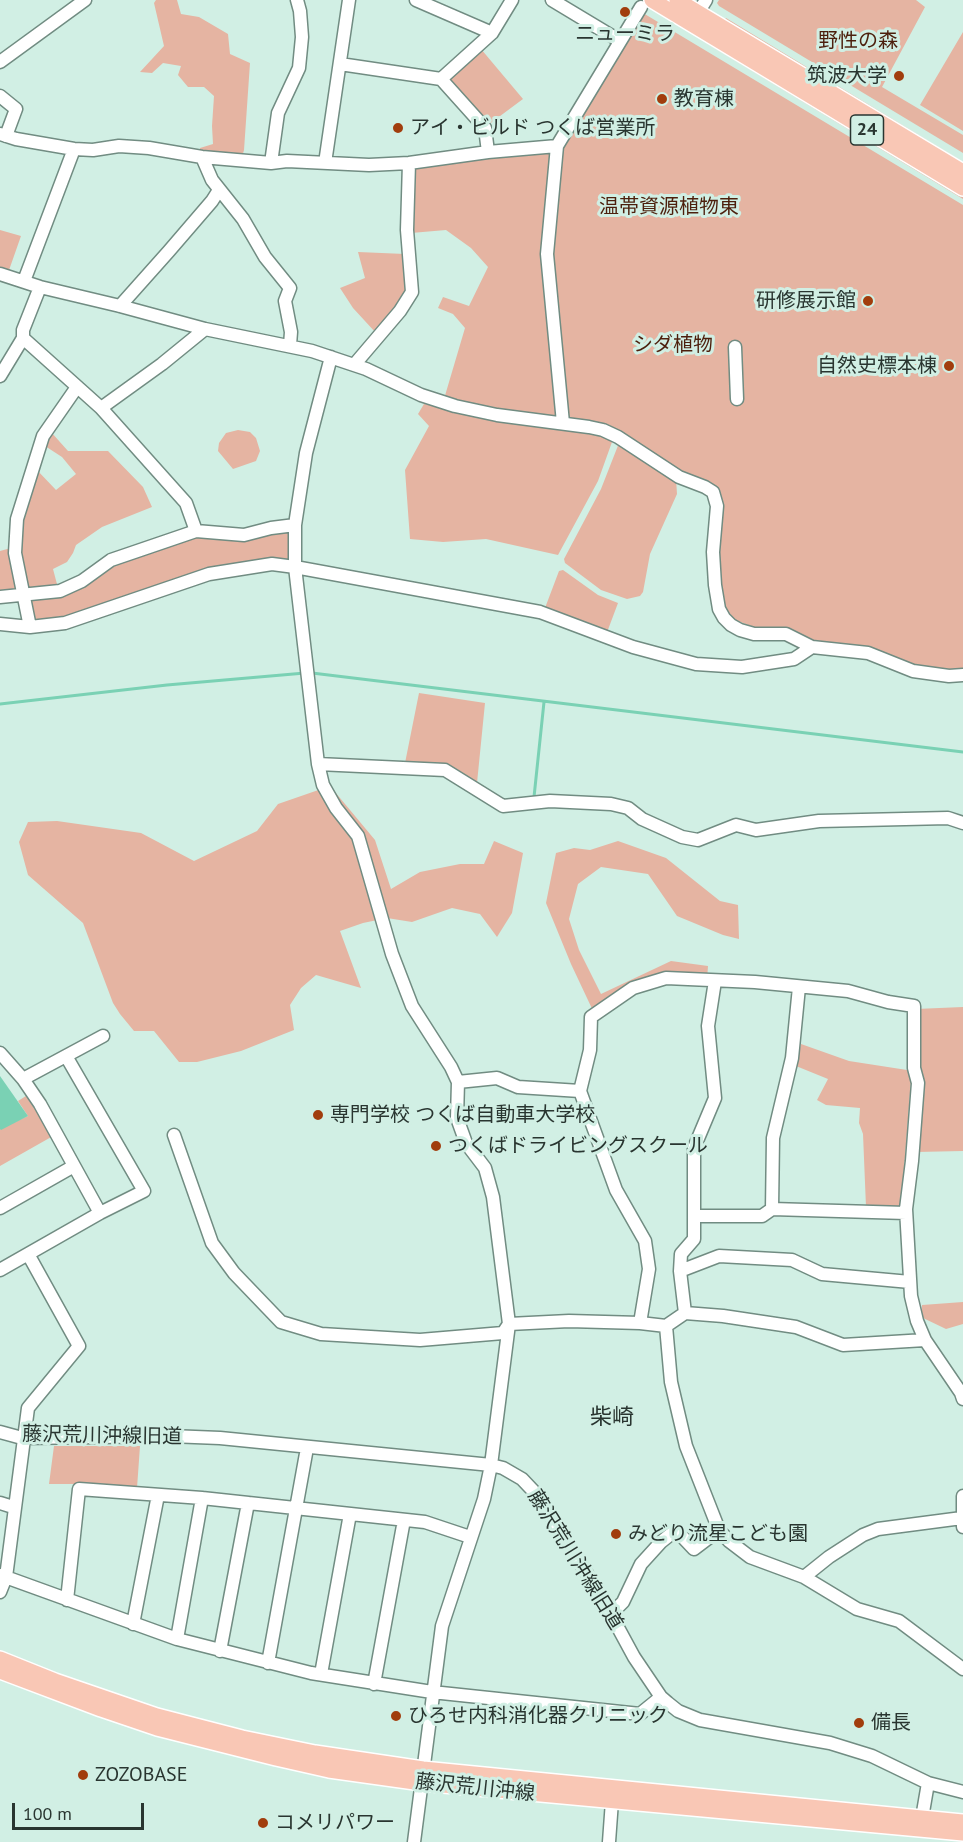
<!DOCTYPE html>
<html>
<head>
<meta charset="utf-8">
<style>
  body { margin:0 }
  #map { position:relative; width:963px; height:1842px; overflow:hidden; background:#d1efe4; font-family:"PT Sans",sans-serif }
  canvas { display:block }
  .scale { position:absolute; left:12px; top:1803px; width:132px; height:27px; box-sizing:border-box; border:3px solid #293530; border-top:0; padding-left:8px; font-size:18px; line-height:21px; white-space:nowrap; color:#293530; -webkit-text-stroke:4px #d1efe4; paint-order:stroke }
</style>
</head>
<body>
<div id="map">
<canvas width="963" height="1842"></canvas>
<div class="scale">100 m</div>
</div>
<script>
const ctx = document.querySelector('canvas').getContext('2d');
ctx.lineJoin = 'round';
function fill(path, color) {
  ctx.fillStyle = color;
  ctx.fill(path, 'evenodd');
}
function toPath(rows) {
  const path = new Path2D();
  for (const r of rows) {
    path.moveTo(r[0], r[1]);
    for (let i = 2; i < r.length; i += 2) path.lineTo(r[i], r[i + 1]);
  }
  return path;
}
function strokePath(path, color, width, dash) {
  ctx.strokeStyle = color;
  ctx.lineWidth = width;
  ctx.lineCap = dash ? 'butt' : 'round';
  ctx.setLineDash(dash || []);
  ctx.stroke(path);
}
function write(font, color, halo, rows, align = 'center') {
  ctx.font = font + ' "PT Sans","Noto Sans JP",sans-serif';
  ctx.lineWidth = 6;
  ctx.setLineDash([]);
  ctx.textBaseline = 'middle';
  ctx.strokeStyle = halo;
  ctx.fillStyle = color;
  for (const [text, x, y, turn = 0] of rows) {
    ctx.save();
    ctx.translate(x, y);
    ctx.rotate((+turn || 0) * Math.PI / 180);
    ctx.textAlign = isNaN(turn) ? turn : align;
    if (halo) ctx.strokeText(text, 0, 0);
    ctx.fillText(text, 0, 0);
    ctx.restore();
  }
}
const green = toPath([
  [156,0,177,0,181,14,199,17,228,34,230,54,250,63,244,150,242,157,200,153,200,148,213,144,212,126,214,96,204,87,188,87,178,75,181,66,163,63,152,73,140,72,164,46,154,3],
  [719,0,916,0,925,7,882,87,963,135,963,153,719,6,717,3],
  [643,13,963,205,963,669,954,672,915,668,762,630,735,620,721,602,717,574,721,504,605,427,566,417,551,253,563,143],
  [726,18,963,162,963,166,723,21],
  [963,32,963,131,920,105],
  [710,41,963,194,963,199,708,44],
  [481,49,523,99,488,125,449,82,449,78],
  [550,151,553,153,543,254,558,416,556,419,499,412,444,399,465,328,453,314,438,308,443,297,469,306,488,267,471,248,446,230,411,233,414,168],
  [0,230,21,236,8,273,0,271],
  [358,252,405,254,409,291,376,333,353,308,340,288,365,278],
  [424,404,599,434,612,442,598,481,558,555,486,539,443,542,410,539,405,470,429,426,418,414],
  [238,430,250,432,256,438,260,451,256,461,233,469,218,451,219,443,226,433],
  [51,432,68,451,108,451,143,487,152,507,102,527,76,545,73,553,67,562,53,569,58,588,29,591,18,552,20,525,36,469,56,490,76,474,62,457,45,446],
  [619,443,676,479,677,494,650,554,643,592,640,596,627,599,601,590,565,563,564,559,601,489],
  [290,530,292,560,269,561,62,620,33,621,29,600,104,567,191,536],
  [11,548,19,591,0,592,0,551],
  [563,570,598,595,618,603,606,635,545,608,559,571],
  [419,693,485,703,477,783,455,768,405,763],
  [330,786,375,840,391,889,420,872,460,864,484,864,494,841,523,853,512,913,497,937,480,914,452,908,412,922,387,918,363,923,340,931,361,988,316,975,301,988,290,1005,294,1030,241,1051,197,1062,179,1062,154,1031,134,1031,120,1014,113,1003,83,923,28,875,19,842,28,822,57,821,141,833,194,861,257,831,278,804],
  [618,841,666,858,720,901,738,905,739,939,723,935,677,916,648,874,601,867,578,884,569,919,579,950,601,994,671,961,708,966,707,980,651,982,595,1015,571,964,546,903,556,853,574,848,590,850],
  [963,1007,963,1151,916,1152,916,1009],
  [801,1044,849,1061,907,1070,911,1080,901,1208,866,1207,863,1134,859,1123,860,1108,826,1105,817,1100,828,1079,796,1066],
  [26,1096,53,1136,0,1166,0,1129,28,1116,18,1101],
  [963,1302,963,1324,946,1329,921,1317,922,1305],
  [54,1446,140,1446,137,1488,78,1484,49,1484]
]);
const water = toPath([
  [0,1076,28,1116,1,1130,0,1129]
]);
const stream = toPath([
  [312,673,963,752],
  [0,704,167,685,305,673],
  [534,797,544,702]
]);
const minor = toPath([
  [416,0,492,33],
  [552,0,620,41],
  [694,19,706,0],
  [0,62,85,0],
  [340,64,441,79,485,128,488,152],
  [441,79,492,33,512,0],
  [0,96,16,109,6,136],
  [0,134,16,139,74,149,93,150,119,146,149,148,202,157,271,163,287,161,369,165,409,163,488,152,557,146],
  [202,157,212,180,243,219,265,257,290,288,285,301,291,332,290,345],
  [271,163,278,113,299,68,302,37,300,11,297,0],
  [325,163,349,0],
  [0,274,40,287,120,306,205,329,312,351,366,369,421,395,455,406,497,415,589,427,603,430,618,437,679,477,705,487,713,492,717,506,713,552,715,585,719,609,724,618,731,625,740,630,754,634,786,634,812,647,868,653,913,671,949,676,963,675],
  [24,281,74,149],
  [40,287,23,330,23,338,101,408,186,503,196,531],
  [120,306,169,251,212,201,219,190],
  [735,347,737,399],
  [331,357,306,453,295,525,295,567,318,764,323,785,336,808,358,836,392,954,412,1006,451,1067,458,1082,457,1118,466,1143,485,1168,493,1197,509,1324,491,1465,484,1499,442,1626,414,1842],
  [354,365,400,311,412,292,407,230,409,163],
  [0,376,23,338],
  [101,408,162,364,205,329],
  [563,423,547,254,557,146,641,7],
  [0,597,60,591,82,581,111,560,196,531,244,535,271,528,295,525],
  [0,624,30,627,65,623,209,574,272,564,295,567,540,612,633,647,696,664,742,667,794,659,812,647],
  [30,627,15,553,17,519,43,436,77,387],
  [318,764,445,770,503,806,550,801,611,804,628,808,642,819,682,837,698,840,736,825,756,830,819,821,948,818,963,823],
  [0,1053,23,1079,40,1104,100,1213],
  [23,1079,103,1036],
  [458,1082,497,1078,518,1087,580,1091],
  [174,1135,212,1243,234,1273,281,1322,321,1334,420,1340,503,1333,509,1324],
  [0,1208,74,1166],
  [772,1209,773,1138,792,1058,799,987],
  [695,1216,762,1216,772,1209,906,1213],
  [0,1270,100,1213,144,1191,66,1056],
  [680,1271,719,1256,792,1260,822,1274,910,1282],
  [685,1313,723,1316,796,1327,843,1345,925,1340],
  [640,1323,649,1269,645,1241,616,1190,580,1091,590,1050,591,1017,633,988,666,978,755,982,848,991,888,1002,914,1006,914,1068,918,1083,912,1161,906,1209,911,1296,917,1321,925,1340,961,1393,963,1399],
  [509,1324,569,1321,640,1323,666,1326,685,1313,680,1271,681,1254,694,1239,694,1148,715,1098,708,1026,715,981],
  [666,1326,671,1382,686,1446,719,1530,729,1541,750,1557,804,1577,857,1609,899,1621,963,1669],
  [0,1432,22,1438,170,1436,220,1438,491,1465,503,1468,522,1479,540,1498,602,1598,634,1657,661,1697,668,1703,678,1711,700,1720,830,1743,872,1756,928,1783,922,1818],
  [963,1496,963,1527],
  [0,1503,13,1507],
  [0,1575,177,1639,311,1673,432,1692,640,1714,661,1697],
  [804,1577,829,1557,863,1535,878,1529,962,1518],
  [0,1592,6,1577,28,1408,79,1346,28,1254],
  [67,1600,79,1489,202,1498,425,1522,470,1537],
  [611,1614,623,1602,641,1564,661,1542,676,1530,694,1549,719,1530],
  [133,1624,158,1495],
  [177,1639,202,1498],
  [220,1651,248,1503],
  [268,1663,307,1448],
  [321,1674,350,1514],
  [374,1684,404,1520],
  [928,1783,963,1792],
  [609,1842,612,1801]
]);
const major = toPath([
  [652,0,963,188],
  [677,0,963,172],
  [0,1659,55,1681,157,1716,242,1738,315,1753,423,1769,963,1822],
  [0,1671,101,1709,157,1728,276,1758,329,1770,422,1783,963,1833]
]);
const markers = [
  [625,12,6,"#a13d0d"],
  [899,76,6,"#a13d0d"],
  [662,99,6,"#a13d0d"],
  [398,128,6,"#a13d0d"],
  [868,301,6,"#a13d0d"],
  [949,366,6,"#a13d0d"],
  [318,1115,6,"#a13d0d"],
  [436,1146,6,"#a13d0d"],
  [616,1534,6,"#a13d0d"],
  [396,1716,6,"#a13d0d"],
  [859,1723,6,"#a13d0d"],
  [83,1775,6,"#a13d0d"],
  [263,1823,6,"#a13d0d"]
];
const shields = [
  [867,130,33]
];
const shieldNames = [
  ["24",867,130]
];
const poiNames = [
  ["ニューミラ",625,34,"center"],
  ["筑波大学",887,76,"right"],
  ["教育棟",674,99],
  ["アイ・ビルド つくば営業所",410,128],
  ["研修展示館",856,301,"right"],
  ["自然史標本棟",937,366,"right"],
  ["専門学校 つくば自動車大学校",330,1115],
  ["つくばドライビングスクール",448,1146],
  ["みどり流星こども園",628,1534],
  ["ひろせ内科消化器クリニック",408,1716],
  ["備長",871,1723],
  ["ZOZOBASE",95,1775],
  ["コメリパワー",275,1823]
];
const parkNames = [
  ["野性の森",858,41],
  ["温帯資源植物東",669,207],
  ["シダ植物",673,345]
];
const streetNames = [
  ["藤沢荒川沖線旧道",102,1436,1],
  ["藤沢荒川沖線旧道",575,1560,58],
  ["藤沢荒川沖線",475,1788,6]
];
const quarterNames = [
  ["柴崎",612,1418]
];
fill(green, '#e5b4a2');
fill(water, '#7ad1b4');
strokePath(stream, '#7ad1b4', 3);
strokePath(minor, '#718c82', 15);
strokePath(major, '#fff', 18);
strokePath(minor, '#fff', 12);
strokePath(major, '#f9c7b5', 15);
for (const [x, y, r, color] of markers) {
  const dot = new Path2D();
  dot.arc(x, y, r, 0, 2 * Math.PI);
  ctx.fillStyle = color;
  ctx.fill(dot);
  strokePath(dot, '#d1efe4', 2);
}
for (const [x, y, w] of shields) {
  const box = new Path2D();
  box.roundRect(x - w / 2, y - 15, w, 30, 4.5);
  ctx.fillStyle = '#d1efe4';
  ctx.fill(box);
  strokePath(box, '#293530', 1.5);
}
write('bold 18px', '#293530', null, shieldNames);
write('20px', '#293530', '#d1efe4', poiNames, 'left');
write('20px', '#4c1f0c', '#d1efe4', parkNames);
write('20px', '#293530', '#d1efe4', streetNames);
write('22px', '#293530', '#d1efe4', quarterNames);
</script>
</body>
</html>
